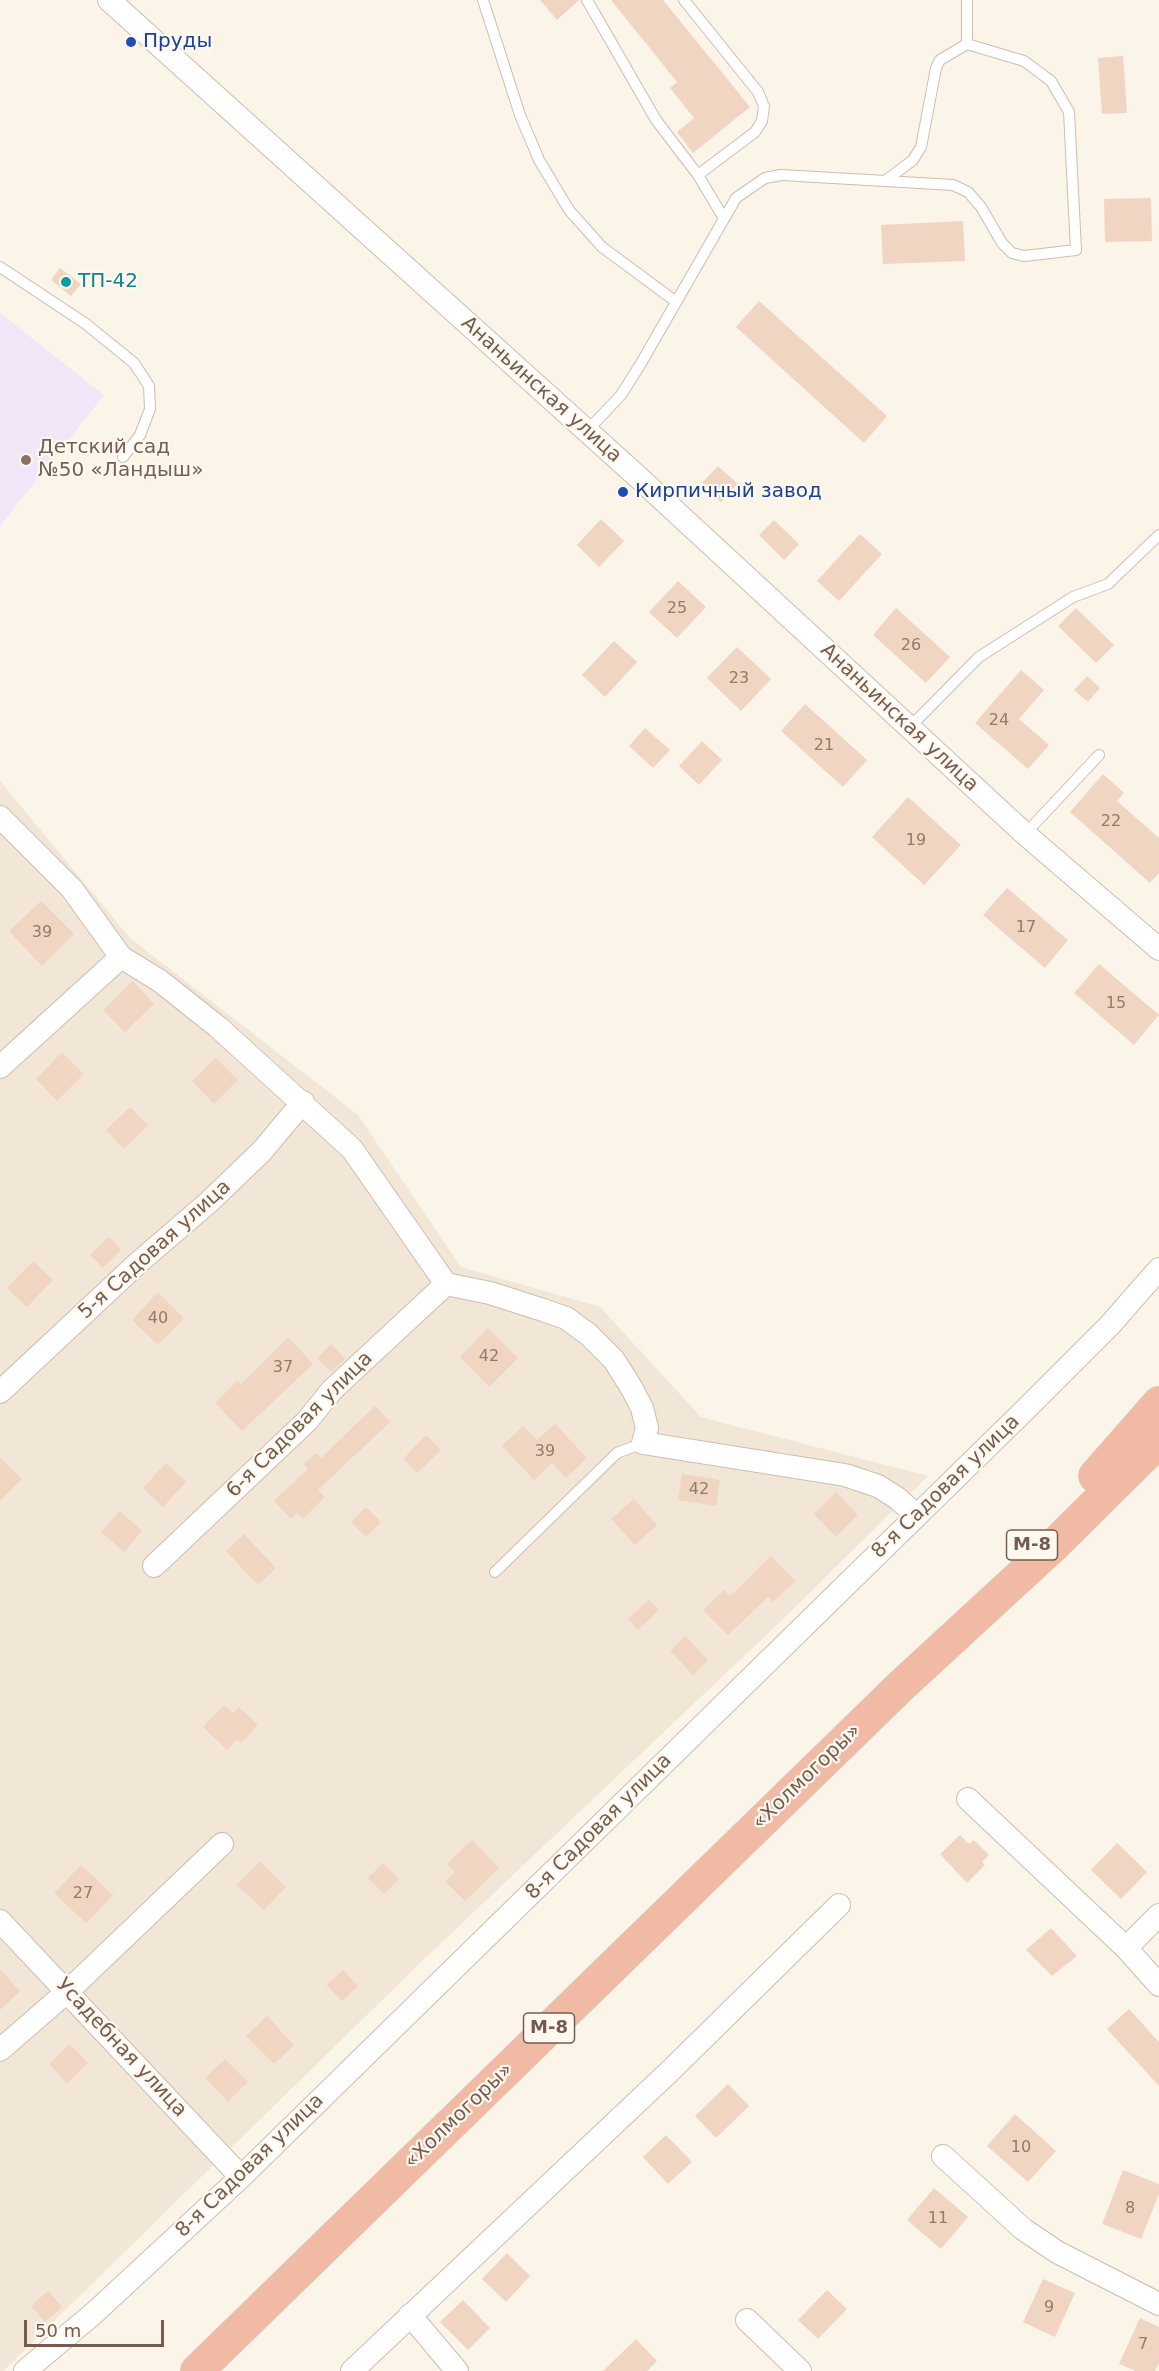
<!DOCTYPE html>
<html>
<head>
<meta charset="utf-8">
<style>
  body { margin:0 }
  #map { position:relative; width:1159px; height:2371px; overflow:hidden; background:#fbf4e8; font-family:"DejaVu Sans",sans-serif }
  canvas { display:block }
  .scale { position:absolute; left:24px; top:2320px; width:140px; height:27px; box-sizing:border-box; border:3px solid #745c4e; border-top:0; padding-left:8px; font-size:18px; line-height:21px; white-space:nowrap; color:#745c4e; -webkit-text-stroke:4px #fef8ef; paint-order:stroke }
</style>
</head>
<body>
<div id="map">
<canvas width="1159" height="2371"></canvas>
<div class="scale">50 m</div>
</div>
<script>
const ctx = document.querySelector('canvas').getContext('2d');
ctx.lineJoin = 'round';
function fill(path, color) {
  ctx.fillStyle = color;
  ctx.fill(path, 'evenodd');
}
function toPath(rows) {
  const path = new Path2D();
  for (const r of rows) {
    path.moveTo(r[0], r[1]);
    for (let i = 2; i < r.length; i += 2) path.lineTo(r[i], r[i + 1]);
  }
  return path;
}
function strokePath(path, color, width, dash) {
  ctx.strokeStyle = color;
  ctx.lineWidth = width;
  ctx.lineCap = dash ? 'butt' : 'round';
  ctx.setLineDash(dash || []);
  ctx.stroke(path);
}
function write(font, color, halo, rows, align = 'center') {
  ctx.font = font + ' "DejaVu Sans",sans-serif';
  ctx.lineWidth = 4.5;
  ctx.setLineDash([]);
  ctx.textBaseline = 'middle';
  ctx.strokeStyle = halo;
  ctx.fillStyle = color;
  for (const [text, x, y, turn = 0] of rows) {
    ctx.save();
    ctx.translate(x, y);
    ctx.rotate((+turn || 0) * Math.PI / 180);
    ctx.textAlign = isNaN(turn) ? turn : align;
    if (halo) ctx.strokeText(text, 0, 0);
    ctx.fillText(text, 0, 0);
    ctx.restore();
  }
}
const residential = toPath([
  [0,781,130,938,358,1115,461,1267,600,1307,701,1417,928,1476,780,1622,419,1964,3,2371,0,2371]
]);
const education = toPath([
  [0,313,104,395,0,526]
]);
const building = toPath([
  [540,0,579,0,557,20],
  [611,0,663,0,750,107,693,153,677,132,694,118,670,88,677,82],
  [1123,56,1127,113,1102,114,1098,58],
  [1151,198,1152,241,1105,242,1104,199],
  [963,221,965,261,883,264,881,225],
  [60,268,81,284,71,296,51,280],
  [759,301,887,416,864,443,736,327],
  [718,466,738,484,721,502,702,483],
  [601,519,624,541,599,567,577,545],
  [774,520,799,544,784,560,759,535],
  [860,534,882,554,839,601,817,581],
  [678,581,706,607,677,638,649,612],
  [896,608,950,657,926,683,873,635],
  [1076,608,1114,645,1096,663,1058,626],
  [614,641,637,662,605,697,582,675],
  [737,647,771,679,741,711,707,678],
  [1021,670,1044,690,1019,719,1049,745,1028,769,975,723],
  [1087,676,1100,688,1088,702,1074,690],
  [805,704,867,760,843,787,781,731],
  [645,728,670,750,653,768,629,746],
  [702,741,722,760,699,785,679,766],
  [1103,774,1124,793,1117,801,1159,838,1159,873,1150,883,1070,812],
  [908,797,961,845,924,885,872,837],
  [1007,888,1068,940,1045,968,983,915],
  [41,901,74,934,42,966,9,931],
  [1099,964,1159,1015,1134,1045,1074,993],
  [133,981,154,1004,125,1032,103,1010],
  [62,1052,84,1074,57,1101,36,1079],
  [216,1058,238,1080,214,1104,192,1081],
  [130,1107,148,1125,124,1149,106,1130],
  [109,1237,121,1250,103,1268,90,1255],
  [33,1261,53,1280,27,1307,7,1288],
  [158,1292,184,1318,158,1345,132,1320],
  [488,1328,518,1358,489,1387,460,1357],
  [288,1337,313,1364,242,1431,215,1403,238,1380,241,1384],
  [331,1344,345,1359,331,1372,317,1358],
  [375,1406,390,1422,318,1490,325,1497,303,1519,297,1513,291,1519,274,1501,308,1469,304,1464,316,1453,321,1458],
  [555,1424,587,1458,566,1478,552,1463,534,1480,502,1446,523,1426,537,1440],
  [426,1435,441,1450,417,1473,403,1459],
  [0,1458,22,1479,0,1501],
  [166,1463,186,1482,163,1507,143,1488],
  [682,1474,720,1480,716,1506,678,1500],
  [836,1492,858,1515,836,1537,814,1514],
  [634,1499,657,1525,635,1545,611,1519],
  [366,1507,381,1522,366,1537,351,1522],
  [120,1511,142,1531,124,1552,101,1532],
  [244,1534,276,1568,258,1585,226,1551],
  [771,1556,795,1581,773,1602,768,1597,728,1635,703,1610,724,1590,730,1596],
  [649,1600,659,1610,638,1630,628,1619],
  [685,1636,708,1660,693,1675,670,1651],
  [224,1705,233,1713,239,1707,258,1725,241,1743,237,1739,227,1750,203,1727],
  [960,1835,969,1844,974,1840,989,1855,982,1862,985,1865,967,1883,940,1854],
  [472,1840,499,1868,465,1901,445,1881,455,1872,447,1864],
  [1117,1843,1147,1872,1121,1899,1091,1870],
  [260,1861,286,1887,264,1910,237,1885],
  [383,1863,399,1879,384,1894,368,1878],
  [81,1865,113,1895,86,1923,54,1893],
  [1051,1928,1077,1956,1052,1976,1026,1950],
  [0,1969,20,1991,0,2010],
  [343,1970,358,1986,342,2001,327,1985],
  [1129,2009,1159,2042,1159,2086,1107,2029],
  [267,2016,294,2045,274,2064,246,2036],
  [70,2044,88,2063,67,2083,49,2064],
  [225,2059,248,2082,228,2102,205,2078],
  [728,2084,749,2106,716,2138,695,2116],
  [1015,2114,1056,2151,1028,2182,987,2146],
  [666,2135,692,2162,668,2184,643,2157],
  [1123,2170,1159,2184,1159,2194,1141,2239,1102,2224],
  [934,2188,968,2217,941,2249,907,2220],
  [507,2253,530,2276,506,2302,482,2279],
  [1043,2279,1075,2293,1055,2337,1023,2322],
  [827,2290,847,2309,818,2339,798,2320],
  [48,2291,62,2307,45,2322,31,2306],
  [463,2300,490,2328,468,2350,440,2322],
  [1140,2318,1159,2327,1159,2363,1155,2371,1136,2371,1119,2364],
  [636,2339,657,2361,647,2371,603,2371]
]);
const lane = toPath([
  [483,0,520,115,539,160,569,210,602,247,675,301],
  [587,0,656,120,698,175,723,217],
  [684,0,758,92,764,106,762,121,755,132,698,175],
  [967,0,967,44],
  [0,267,86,324,134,363,149,386,150,409,140,435,123,457],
  [587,431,621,395,640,365,736,198,765,178,781,175,885,181,953,185,968,192,981,207,1002,243,1012,253,1024,256,1076,250,1069,112,1051,81,1024,61,967,44,940,60,936,68,921,147,913,160,885,181],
  [909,728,979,657,1073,597,1108,584,1159,535],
  [1025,834,1099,755],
  [495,1572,617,1453,643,1443]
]);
const street = toPath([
  [109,0,638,477,1025,834,1159,949],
  [0,817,72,889,121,957,160,981,218,1027,352,1149,446,1284,490,1293,543,1310,566,1318,588,1334,614,1360,631,1387,642,1408,647,1428,643,1443,845,1475,878,1486,897,1498,916,1515],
  [0,1067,121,957],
  [0,1392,138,1263,209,1202,262,1151,303,1102],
  [154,1566,307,1421,332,1390,446,1284],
  [968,1799,1126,1948,1159,1985],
  [0,1921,241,2177],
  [1126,1948,1159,1915],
  [0,2050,68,1991,222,1844],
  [943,2156,1023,2229,1057,2252,1159,2304],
  [410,2315,457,2371],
  [747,2320,800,2371],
  [25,2371,93,2314,241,2177,1030,1405,1110,1325,1159,1269],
  [352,2371,669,2072,839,1905]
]);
const highway = toPath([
  [1095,1476,1159,1403],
  [197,2371,902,1685,1054,1545,1159,1441]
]);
const markers = [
  [131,42,6,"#1a4fb4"],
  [66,282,6,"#0f9aa8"],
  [26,460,6,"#8d6e63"],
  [623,492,6,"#1a4fb4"]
];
const numberNames = [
  ["25",677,609],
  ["26",911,646],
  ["23",739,679],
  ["24",999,721],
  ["21",824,746],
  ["22",1111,822],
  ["19",916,841],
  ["17",1026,928],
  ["39",42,933],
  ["15",1116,1004],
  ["40",158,1319],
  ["42",489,1357],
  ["37",283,1368],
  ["39",545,1452],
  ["42",699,1490],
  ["27",83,1894],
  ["10",1021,2148],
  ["8",1130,2209],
  ["11",938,2219],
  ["9",1049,2308],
  ["7",1143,2345]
];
const shields = [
  [1032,1545,51],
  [549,2028,51]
];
const shieldNames = [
  ["М-8",1032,1545],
  ["М-8",549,2028]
];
const transitNames = [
  ["Пруды",143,42],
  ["Кирпичный завод",635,492]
];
const cultureNames = [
  ["ТП-42",78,282]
];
const streetNames = [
  ["Ананьинская улица",541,390,42],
  ["Ананьинская улица",899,718,43],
  ["5-я Садовая улица",155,1250,-42],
  ["6-я Садовая улица",300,1425,-45],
  ["8-я Садовая улица",946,1487,-44],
  ["«Холмогоры»",807,1777,-44],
  ["8-я Садовая улица",599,1827,-45],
  ["Усадебная улица",121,2048,47],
  ["«Холмогоры»",459,2116,-44],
  ["8-я Садовая улица",250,2166,-44]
];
const educationNames = [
  ["Детский сад",38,448],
  ["№50 «Ландыш»",38,471]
];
fill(residential, '#f2e7d7');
fill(education, '#f1e5f8');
fill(building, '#efd5c2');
strokePath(lane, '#cdbdaf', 12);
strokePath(street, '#cdbdaf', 24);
strokePath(highway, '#d8d1cd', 34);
strokePath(lane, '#fff', 10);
strokePath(street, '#fff', 22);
strokePath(highway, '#f1baa4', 33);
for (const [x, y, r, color] of markers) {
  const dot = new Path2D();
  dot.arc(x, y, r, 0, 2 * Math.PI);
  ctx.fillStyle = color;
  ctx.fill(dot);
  strokePath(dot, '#fef8ef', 2);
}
write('16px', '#937a6b', null, numberNames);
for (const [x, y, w] of shields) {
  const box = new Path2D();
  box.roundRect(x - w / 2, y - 15, w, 30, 4.5);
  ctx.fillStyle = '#fef8ef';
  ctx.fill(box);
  strokePath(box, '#745c4e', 1.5);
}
write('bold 18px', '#745c4e', null, shieldNames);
write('20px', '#164399', '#fef8ef', transitNames, 'left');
write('20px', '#0d838f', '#fef8ef', cultureNames, 'left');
write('20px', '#745c4e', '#fef8ef', streetNames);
write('20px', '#785e54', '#fef8ef', educationNames, 'left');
</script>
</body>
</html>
